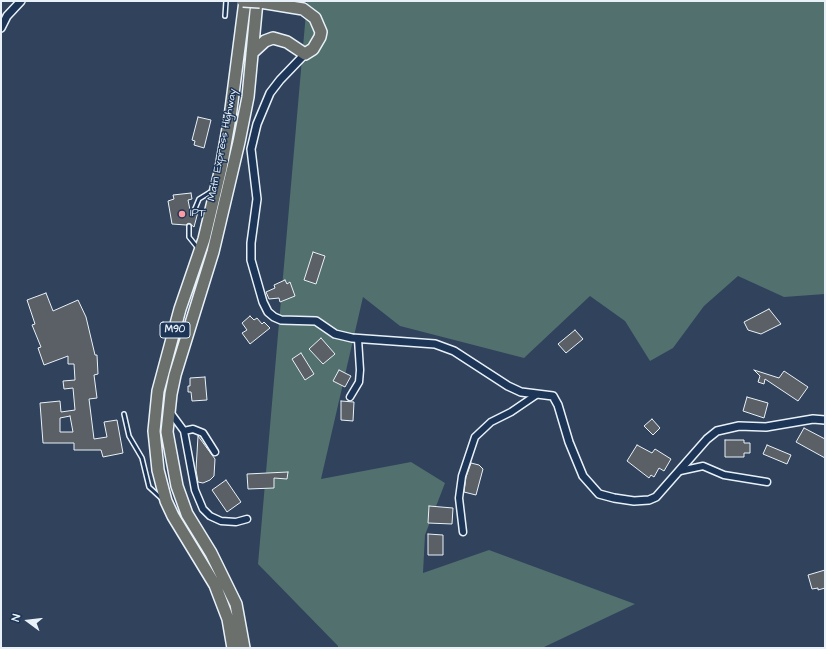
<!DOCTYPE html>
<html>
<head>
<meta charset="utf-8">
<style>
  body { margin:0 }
  #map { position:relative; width:826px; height:649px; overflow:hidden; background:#30425c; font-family:"Architects Daughter",sans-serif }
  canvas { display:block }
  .frame { position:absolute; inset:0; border:2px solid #e8f1f8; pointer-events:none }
  .north { position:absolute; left:8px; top:601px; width:40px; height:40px; -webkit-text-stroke:3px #1d3557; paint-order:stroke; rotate:285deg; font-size:11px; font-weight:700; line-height:16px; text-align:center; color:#e8f1f8 }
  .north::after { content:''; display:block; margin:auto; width:14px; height:18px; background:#e8f1f8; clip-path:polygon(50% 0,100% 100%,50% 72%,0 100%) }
</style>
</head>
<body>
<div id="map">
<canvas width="826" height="649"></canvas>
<div class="frame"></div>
<div class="north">N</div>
</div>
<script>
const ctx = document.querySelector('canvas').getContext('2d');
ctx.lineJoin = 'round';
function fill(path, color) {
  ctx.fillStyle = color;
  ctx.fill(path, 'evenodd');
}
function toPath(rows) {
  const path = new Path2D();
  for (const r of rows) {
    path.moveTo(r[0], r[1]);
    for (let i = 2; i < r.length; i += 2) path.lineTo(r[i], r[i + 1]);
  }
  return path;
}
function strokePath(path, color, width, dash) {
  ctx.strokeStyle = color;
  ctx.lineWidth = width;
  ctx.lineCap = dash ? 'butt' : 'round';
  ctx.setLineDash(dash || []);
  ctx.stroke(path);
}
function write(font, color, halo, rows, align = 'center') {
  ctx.font = font + ' "Architects Daughter",sans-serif';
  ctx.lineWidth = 3;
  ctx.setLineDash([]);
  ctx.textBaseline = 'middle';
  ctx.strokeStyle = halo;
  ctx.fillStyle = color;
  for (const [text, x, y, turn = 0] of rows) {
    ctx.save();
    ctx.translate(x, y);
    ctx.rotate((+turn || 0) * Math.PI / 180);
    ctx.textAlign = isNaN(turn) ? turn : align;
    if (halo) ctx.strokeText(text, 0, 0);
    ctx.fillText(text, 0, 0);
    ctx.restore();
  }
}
const green = toPath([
  [307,1,825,1,825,294,784,297,738,276,704,306,673,348,650,361,625,321,590,296,524,358,400,326,363,297,321,479,411,462,445,483,425,535,423,573,489,550,635,604,542,648,338,648,338,646,258,564]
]);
const building = toPath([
  [198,117,211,120,204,148,194,145,195,141,192,140,198,117],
  [191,193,192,199,188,200,190,210,193,214,198,212,194,227,189,223,186,225,172,224,168,201,174,199,173,195,191,193],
  [313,252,325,256,316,284,304,280,313,252],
  [285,280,287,284,290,282,295,296,280,302,279,298,269,299,266,292,275,288,274,285,285,280],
  [46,293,53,311,78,300,86,317,95,355,97,355,98,374,94,375,97,398,89,399,94,439,107,437,104,422,117,420,123,453,103,457,101,450,74,450,74,443,43,443,40,403,60,401,61,412,75,410,73,388,64,389,63,381,75,380,74,364,68,364,68,356,44,365,38,348,41,347,32,325,35,324,27,300,46,293],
  [70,416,73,432,60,432,60,418,70,416],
  [769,309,781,324,761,334,748,330,744,322,769,309],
  [250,316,254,320,257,318,262,324,264,322,270,328,250,344,242,333,247,330,242,323,250,316],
  [575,330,583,339,566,353,558,344,575,330],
  [321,338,335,354,323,364,309,349,321,338],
  [301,353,314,374,305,380,292,359,301,353],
  [339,370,351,376,345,387,333,381,339,370],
  [754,370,779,378,784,371,808,387,798,401,765,379,764,384,758,382,760,376,754,370],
  [205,377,207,400,192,401,191,392,188,392,188,386,190,386,190,378,205,377],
  [747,397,768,403,764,418,743,411,747,397],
  [341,401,354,402,353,421,341,420,341,401],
  [652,419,660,428,653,435,644,426,652,419],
  [804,428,825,439,825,458,796,442,804,428],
  [198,436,215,459,214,476,210,480,203,483,198,482,196,470,198,436],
  [725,440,744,440,744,443,750,443,750,453,744,453,744,457,725,457,725,440],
  [637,445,652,453,655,449,671,459,664,471,659,468,654,477,651,475,649,478,627,461,637,445],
  [767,445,791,455,787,464,763,454,767,445],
  [471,463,479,465,483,469,476,495,464,492,466,477,471,463],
  [288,472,287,479,274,478,274,488,248,489,247,474,288,472],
  [226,480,241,502,227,512,212,490,226,480],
  [429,506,453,508,452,524,428,523,429,506],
  [428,534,443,535,443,555,428,555,428,534],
  [825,570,825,588,818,590,818,588,812,589,808,575,825,570]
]);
const service = toPath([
  [225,16,226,1],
  [194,211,199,199,212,191],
  [189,226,189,237,197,247],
  [124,414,129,436,142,458,149,487,161,498]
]);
const minor = toPath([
  [350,397,359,382,360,370,358,339],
  [170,412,184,431,195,490,203,509,210,516,221,521,236,522,247,519],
  [184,431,193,429,203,433,215,452],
  [680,471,703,466,724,475,767,482],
  [463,532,459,498,462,476,475,437,491,422,511,412,536,395]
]);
const tertiary = toPath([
  [1,28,7,16,21,1],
  [305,54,280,80,270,93,257,124,251,149,257,199,251,243,251,260,263,302,268,312,274,317,281,320,316,321,335,334,352,338,435,344,454,351,508,386,521,392,553,396,558,405,569,442,583,476,599,494,614,498,634,501,649,500,656,497,707,439,717,431,739,426,766,427,813,419,825,420]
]);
const motorway = toPath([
  [252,53,265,41,273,38,287,42,305,54,313,49,320,37,321,32,315,18,303,9,260,2],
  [233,648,228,619,215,585,173,516,166,501,158,470,154,431,158,391,180,309,204,239,221,168,230,117,245,1],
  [244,648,236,604,211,553,187,514,177,486,167,432,171,394,175,375,213,252,239,142,248,97,257,1]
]);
const motorwayBridge = toPath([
  [243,1,260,2]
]);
const markers = [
  [182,214,4,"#ff9aa2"]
];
const shields = [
  [175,330,30]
];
const shieldNames = [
  ["M90",175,330]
];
const streetNames = [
  ["Matn Express Highway",223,145,-79]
];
const poiNames = [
  ["IPT",190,214]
];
fill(green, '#52706e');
fill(building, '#5b5f66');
strokePath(building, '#e8f1f8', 1);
strokePath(service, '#e8f1f8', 6);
strokePath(minor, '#e8f1f8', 9);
strokePath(tertiary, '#e8f1f8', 10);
strokePath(motorway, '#e8f1f8', 14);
strokePath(service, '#1d3557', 3);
strokePath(minor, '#1d3557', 6);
strokePath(tertiary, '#1d3557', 7);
strokePath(motorway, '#6b706d', 11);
strokePath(motorwayBridge, '#e8f1f8', 14, []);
strokePath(motorwayBridge, '#6b706d', 11);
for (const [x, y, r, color] of markers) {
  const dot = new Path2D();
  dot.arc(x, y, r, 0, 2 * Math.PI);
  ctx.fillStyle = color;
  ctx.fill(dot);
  strokePath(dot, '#1d3557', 1.5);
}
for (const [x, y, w] of shields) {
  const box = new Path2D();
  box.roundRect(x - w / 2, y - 8, w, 16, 3);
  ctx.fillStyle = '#1d3557';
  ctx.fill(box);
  strokePath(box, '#e8f1f8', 1);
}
write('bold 10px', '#e8f1f8', null, shieldNames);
write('11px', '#e8f1f8', '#1d3557', streetNames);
write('11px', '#e8f1f8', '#1d3557', poiNames, 'left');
</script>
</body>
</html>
